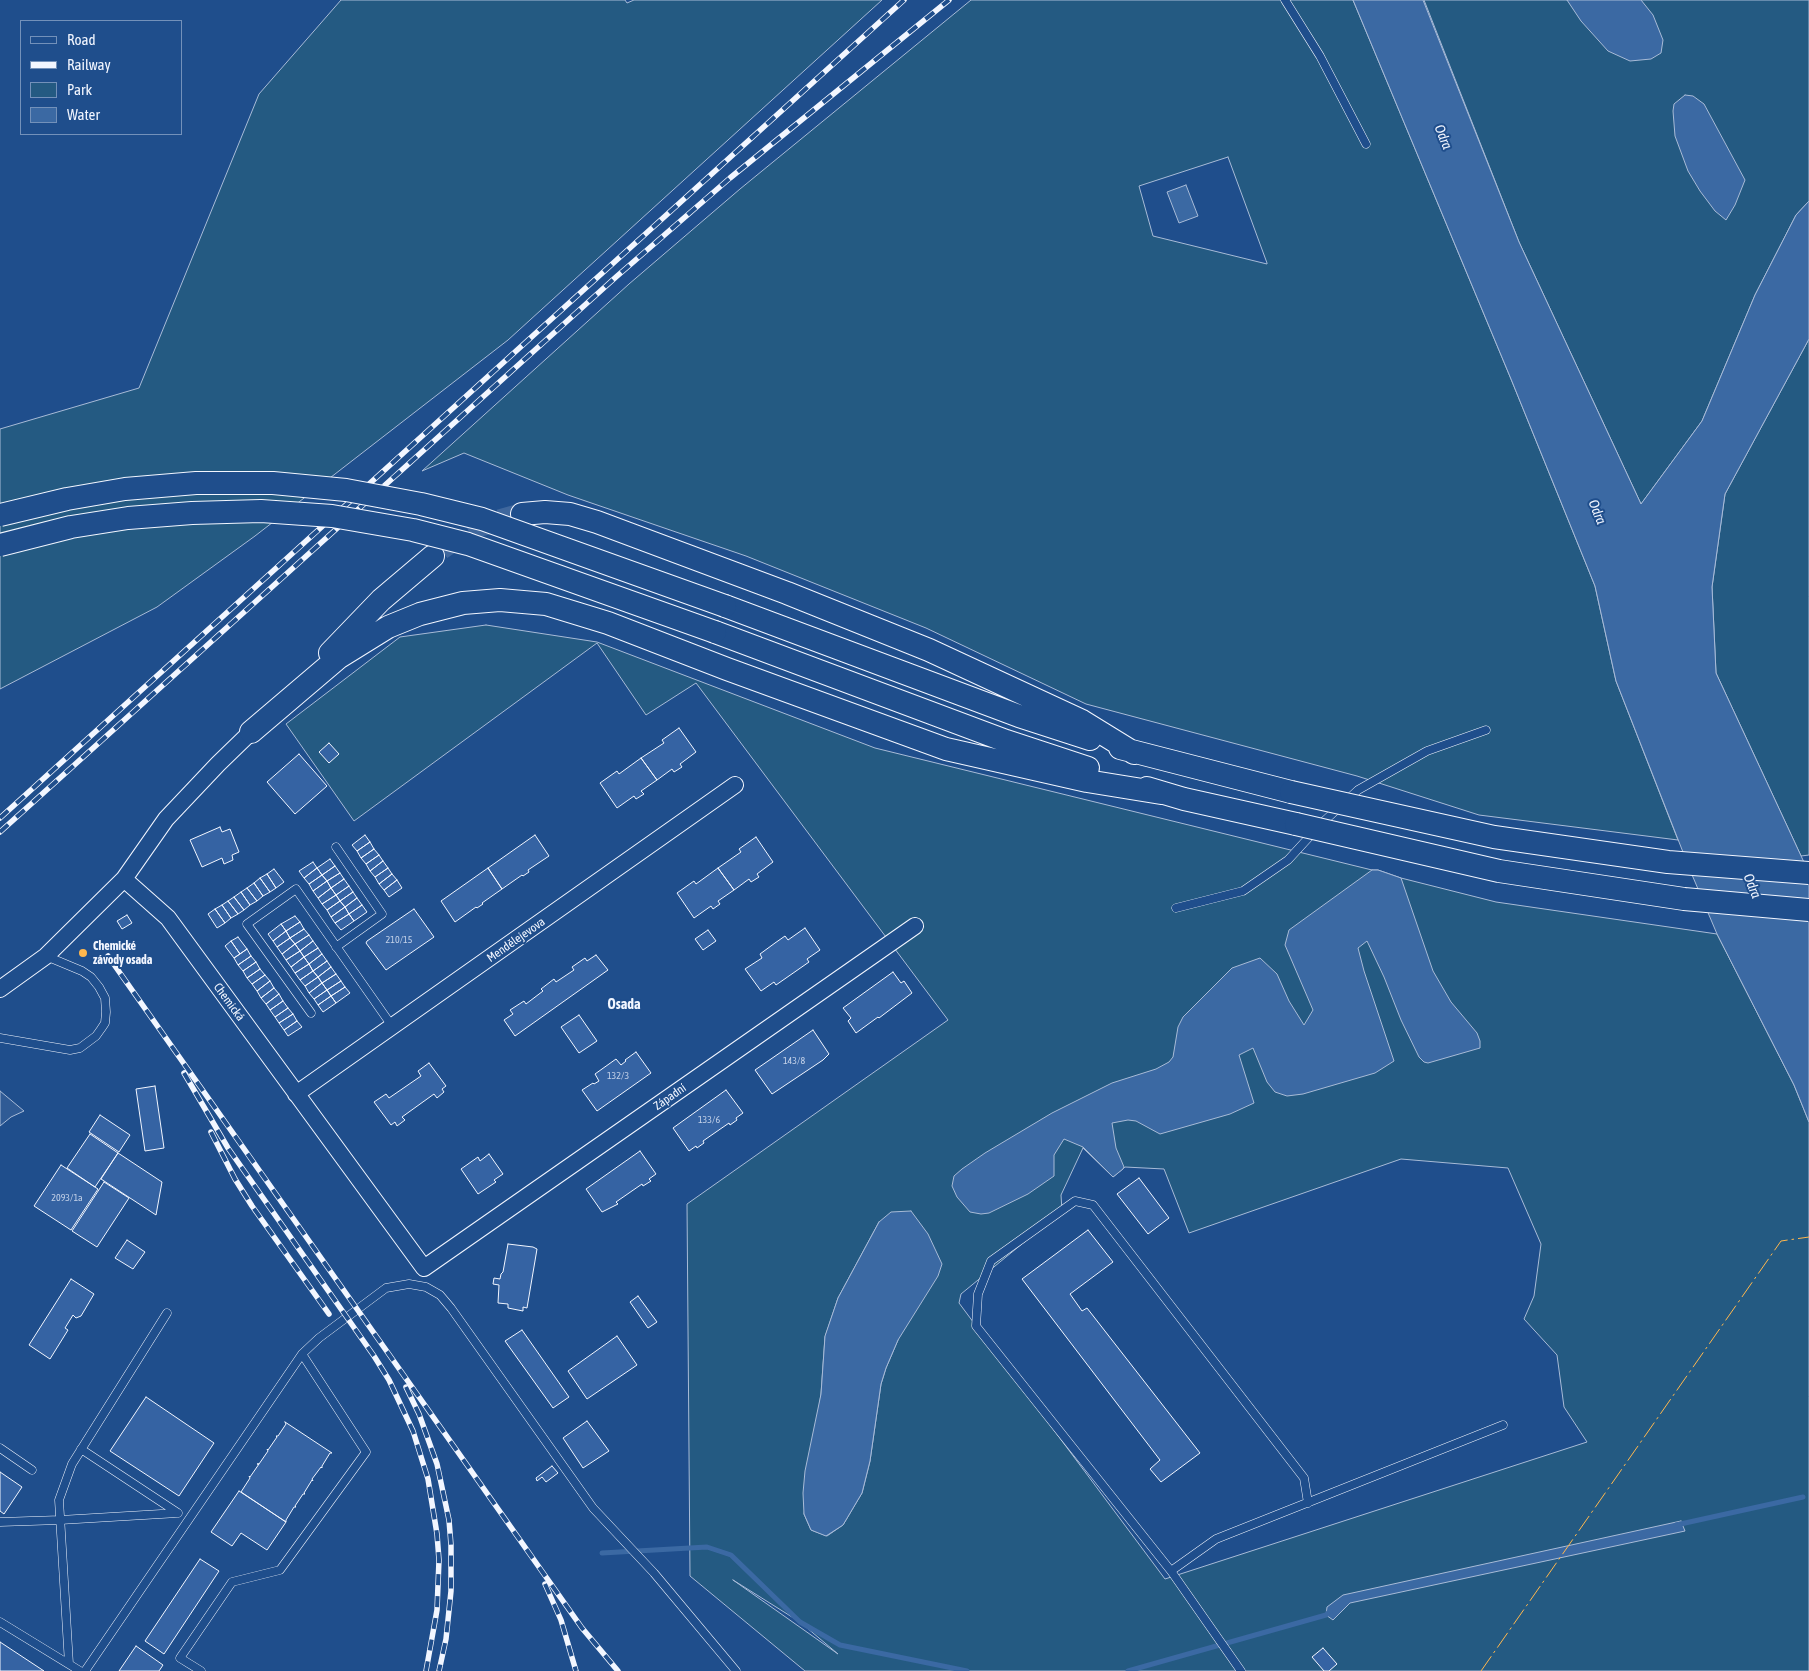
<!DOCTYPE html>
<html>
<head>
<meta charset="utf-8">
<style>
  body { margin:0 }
  #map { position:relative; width:1809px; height:1671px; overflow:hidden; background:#1f4e8c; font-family:"Asap Condensed",sans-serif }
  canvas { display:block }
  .legend { position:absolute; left:20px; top:20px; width:162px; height:115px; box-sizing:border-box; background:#1f4e8c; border:1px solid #7391ba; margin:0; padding:6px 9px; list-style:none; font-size:15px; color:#f2f6ff }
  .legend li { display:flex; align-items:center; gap:10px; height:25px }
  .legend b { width:25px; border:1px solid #7391ba }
</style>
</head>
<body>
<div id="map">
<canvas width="1809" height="1671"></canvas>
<ul class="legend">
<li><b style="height:6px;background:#1f4e8c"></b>Road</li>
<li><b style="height:6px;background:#f2f6ff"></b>Railway</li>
<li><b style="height:14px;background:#245a82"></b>Park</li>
<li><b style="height:14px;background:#3b69a3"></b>Water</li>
</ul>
</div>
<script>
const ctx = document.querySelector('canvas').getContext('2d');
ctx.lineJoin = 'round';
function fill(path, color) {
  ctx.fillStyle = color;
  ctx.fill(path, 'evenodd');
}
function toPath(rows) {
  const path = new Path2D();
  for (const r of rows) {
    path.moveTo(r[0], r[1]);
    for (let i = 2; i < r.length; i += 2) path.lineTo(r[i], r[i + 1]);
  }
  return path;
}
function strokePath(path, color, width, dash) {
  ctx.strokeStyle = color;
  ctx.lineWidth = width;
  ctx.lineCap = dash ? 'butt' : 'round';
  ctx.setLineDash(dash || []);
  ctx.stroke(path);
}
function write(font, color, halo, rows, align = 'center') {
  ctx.font = font + ' "Asap Condensed",sans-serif';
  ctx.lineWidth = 4;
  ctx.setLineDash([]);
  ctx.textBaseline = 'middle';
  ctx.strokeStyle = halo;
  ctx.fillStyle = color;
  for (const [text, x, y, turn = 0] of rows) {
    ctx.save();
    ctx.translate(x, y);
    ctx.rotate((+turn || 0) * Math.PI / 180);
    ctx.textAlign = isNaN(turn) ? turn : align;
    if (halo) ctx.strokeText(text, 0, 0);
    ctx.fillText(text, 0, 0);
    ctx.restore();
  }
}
const green = toPath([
  [341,0,625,0,627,3,634,0,882,0,508,340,255,536,157,607,0,689,0,429,139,388,259,94,341,0],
  [971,0,1353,0,1511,379,1595,586,1616,681,1678,840,1479,815,1357,776,1086,704,926,628,746,556,568,495,464,453,422,471,629,284,740,189,971,0],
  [1228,157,1267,263,1267,264,1153,236,1139,186,1228,157],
  [1424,0,1809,0,1809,201,1796,215,1755,295,1702,421,1641,504,1519,242,1424,0],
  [1809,339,1809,855,1801,856,1716,673,1712,587,1725,494,1809,339],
  [486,625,597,642,875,748,1372,870,1378,870,1401,878,1496,902,1717,934,1794,1085,1809,1122,1809,1671,805,1671,690,1576,687,1204,948,1020,696,683,646,715,597,643,354,821,286,724,400,637,486,625],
  [1083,1148,1113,1177,1125,1167,1164,1169,1189,1233,1401,1159,1508,1168,1541,1244,1534,1296,1524,1319,1557,1355,1564,1407,1587,1442,1165,1579,959,1303,961,1294,1062,1211,1061,1195,1083,1148],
  [879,1222,898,1340,886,1368,881,1384,870,1461,862,1493,843,1525,827,1536,811,1530,804,1514,821,1394,825,1337,838,1298,879,1222],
  [733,1580,800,1622,838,1654,733,1580]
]);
const parking = toPath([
  [0,1091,24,1111,11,1117,0,1126,0,1091]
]);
const water = toPath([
  [1353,0,1423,0,1519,242,1641,504,1702,421,1755,295,1796,215,1809,201,1809,339,1725,494,1712,587,1716,673,1809,873,1809,1122,1794,1085,1717,934,1690,870,1616,681,1595,586,1511,379,1353,0],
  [1567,0,1641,0,1653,15,1663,40,1661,53,1651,59,1630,61,1608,51,1581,21,1567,0],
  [1685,95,1693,96,1704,104,1745,180,1735,205,1726,220,1715,211,1700,191,1688,171,1675,136,1673,111,1674,104,1685,95],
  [1186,185,1198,216,1179,223,1167,192,1186,185],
  [1372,870,1378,870,1401,878,1433,971,1451,1002,1477,1033,1480,1041,1480,1048,1428,1063,1424,1062,1419,1057,1401,1020,1384,977,1367,941,1358,948,1364,971,1394,1061,1375,1073,1303,1094,1287,1096,1275,1092,1267,1082,1253,1048,1239,1055,1254,1103,1230,1114,1160,1134,1136,1121,1128,1120,1112,1123,1116,1148,1124,1167,1123,1169,1113,1177,1083,1147,1064,1139,1054,1155,1054,1176,1028,1194,989,1213,981,1214,970,1212,957,1197,952,1186,954,1176,962,1169,985,1153,1052,1113,1112,1083,1156,1069,1169,1062,1173,1057,1178,1027,1183,1017,1232,968,1260,958,1277,974,1289,1001,1304,1025,1313,1010,1285,945,1289,930,1372,870],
  [911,1211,928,1234,942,1264,938,1276,898,1340,886,1368,881,1384,870,1461,862,1493,843,1525,826,1536,811,1530,804,1514,803,1493,805,1471,821,1394,825,1336,838,1298,879,1222,891,1212,911,1211],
  [1681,1521,1685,1531,1350,1603,1333,1620,1326,1615,1327,1607,1343,1595,1681,1521]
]);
const stream = toPath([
  [1676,1525,1803,1497],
  [602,1553,707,1547,731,1555,800,1622,840,1645,967,1671],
  [1128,1671,1326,1615,1330,1611]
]);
const building = toPath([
  [679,728,696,752,680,764,682,767,674,772,672,769,657,780,641,758,664,743,662,740,679,728],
  [329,743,339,754,329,763,319,752,329,743],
  [299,754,327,786,295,814,267,782,299,754],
  [641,758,657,780,641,791,644,794,636,799,634,796,617,808,600,783,617,771,619,774,641,758],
  [220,827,222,832,230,829,239,852,232,855,233,860,224,864,222,858,202,867,190,840,220,827],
  [365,835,370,842,357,851,352,845,365,835],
  [535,835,549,856,528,870,529,872,523,876,522,875,502,889,488,868,535,835],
  [756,837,773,862,757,874,759,877,751,882,749,879,734,890,718,868,741,852,739,849,756,837],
  [370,842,374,849,361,858,357,851,370,842],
  [374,849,379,855,366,864,361,858,374,849],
  [379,855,383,861,370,871,366,864,379,855],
  [330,859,335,866,322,875,317,868,330,859],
  [383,861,388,868,375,877,370,871,383,861],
  [313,862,317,868,304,878,299,871,313,862],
  [335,866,340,873,327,881,322,875,335,866],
  [317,868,322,875,309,884,304,878,317,868],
  [388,868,392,874,379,884,375,877,388,868],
  [488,868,502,889,482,903,483,904,477,908,476,907,455,922,441,901,488,868],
  [718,868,734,890,718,901,720,904,713,909,711,906,694,918,677,893,694,881,696,884,718,868],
  [274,869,284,882,276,888,267,874,274,869],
  [340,873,344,879,331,888,327,881,340,873],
  [267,874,276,888,270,892,260,878,267,874],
  [392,874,397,880,384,890,379,884,392,874],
  [322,875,327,881,313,891,309,884,322,875],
  [260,878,270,892,263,896,254,883,260,878],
  [344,879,349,886,336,895,331,888,344,879],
  [397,880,402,888,389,897,384,890,397,880],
  [327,881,331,888,318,898,313,891,327,881],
  [254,883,263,896,257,901,247,888,254,883],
  [349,886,353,892,340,901,336,895,349,886],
  [247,888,257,901,250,905,241,892,247,888],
  [331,888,336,895,322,904,318,898,331,888],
  [241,892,250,905,244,910,234,897,241,892],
  [353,892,357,898,345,907,340,901,353,892],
  [336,895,340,901,327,910,322,904,336,895],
  [234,897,244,910,238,914,228,901,234,897],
  [357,898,362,905,349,914,345,907,357,898],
  [228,901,238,914,231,918,222,905,228,901],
  [340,901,345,907,331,917,327,910,340,901],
  [222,905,231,918,225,923,215,909,222,905],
  [362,905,367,912,354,921,349,914,362,905],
  [345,907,349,914,335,923,331,917,345,907],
  [215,909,225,923,217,928,208,914,215,909],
  [414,909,434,937,386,970,366,943,367,941,414,909],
  [349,914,354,921,341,930,335,923,349,914],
  [127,915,132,923,122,929,117,921,127,915],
  [295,916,300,922,286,931,281,924,295,916],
  [300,922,304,929,290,938,286,931,300,922],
  [281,924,286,931,273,941,268,934,281,924],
  [805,928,820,950,807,959,809,962,776,985,774,982,761,991,745,969,762,958,760,954,775,943,785,936,788,940,805,928],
  [304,929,309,935,295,944,290,938,304,929],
  [708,930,716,941,703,950,695,939,708,930],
  [286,931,290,938,277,947,273,941,286,931],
  [309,935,313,941,300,951,295,944,309,935],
  [238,937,247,949,240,954,231,941,238,937],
  [290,938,295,944,282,954,277,947,290,938],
  [231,941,240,954,234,958,225,946,231,941],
  [313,941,318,948,304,957,300,951,313,941],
  [295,944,300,951,286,960,282,954,295,944],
  [318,948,322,954,309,964,304,957,318,948],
  [247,949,251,956,238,965,234,958,247,949],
  [300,951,304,957,291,967,286,960,300,951],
  [322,954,327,961,313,971,309,964,322,954],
  [596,955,608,970,515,1036,504,1020,513,1014,510,1010,524,1001,526,1004,543,991,541,989,554,979,556,982,574,970,572,967,585,958,587,961,596,955],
  [251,956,256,962,243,971,238,965,251,956],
  [304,957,309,964,295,973,291,967,304,957],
  [327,961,331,967,318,977,313,971,327,961],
  [256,962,260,969,247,978,243,971,256,962],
  [309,964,313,971,300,980,295,973,309,964],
  [331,967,336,974,322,983,318,977,331,967],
  [260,969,265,975,252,984,247,978,260,969],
  [313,971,318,977,305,986,300,980,313,971],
  [893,972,901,983,904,981,912,993,879,1018,878,1017,856,1033,848,1021,851,1018,843,1008,893,972],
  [336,974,341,981,327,990,322,983,336,974],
  [265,975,270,981,257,991,252,984,265,975],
  [318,977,322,983,309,993,305,986,318,977],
  [270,981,274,988,261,998,257,991,270,981],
  [341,981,345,987,331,996,327,990,341,981],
  [322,983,327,990,314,999,309,993,322,983],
  [345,987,350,993,336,1003,331,996,345,987],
  [274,988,279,994,266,1004,261,998,274,988],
  [327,990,331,996,318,1005,314,999,327,990],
  [279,994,283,1001,270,1010,266,1004,279,994],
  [331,996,336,1003,323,1012,318,1005,331,996],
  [283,1001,288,1008,275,1017,270,1010,283,1001],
  [288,1008,293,1014,279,1023,275,1017,288,1008],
  [293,1014,297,1021,284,1030,279,1023,293,1014],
  [579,1015,597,1041,579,1053,561,1027,579,1015],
  [297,1021,302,1027,288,1036,284,1030,297,1021],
  [813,1030,829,1054,823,1060,772,1094,755,1070,813,1030],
  [636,1052,651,1073,597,1111,582,1090,593,1083,594,1084,599,1081,595,1074,616,1059,621,1065,626,1061,625,1060,636,1052],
  [429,1063,446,1086,442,1089,444,1092,437,1098,434,1094,402,1117,405,1120,397,1126,395,1122,391,1125,374,1102,386,1094,389,1098,421,1076,418,1071,429,1063],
  [155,1086,164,1148,145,1151,136,1089,155,1086],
  [726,1090,743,1113,736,1118,737,1120,730,1125,729,1123,703,1141,704,1143,697,1148,696,1146,689,1151,673,1128,726,1090],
  [100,1115,130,1135,119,1152,89,1132,100,1115],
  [90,1134,118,1153,95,1187,67,1168,90,1134],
  [640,1151,656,1174,649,1179,651,1181,643,1186,642,1184,616,1202,618,1204,602,1212,586,1189,640,1151],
  [118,1153,162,1182,156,1215,101,1179,118,1153],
  [489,1154,503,1174,494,1180,496,1182,478,1194,461,1169,478,1157,480,1161,489,1154],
  [61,1165,98,1189,71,1230,34,1206,61,1165],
  [1139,1178,1169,1218,1148,1234,1117,1194,1139,1178],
  [104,1182,129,1198,97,1247,72,1231,104,1182],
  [1088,1230,1113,1262,1070,1294,1082,1311,1087,1308,1200,1453,1161,1482,1150,1469,1160,1460,1022,1279,1088,1230],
  [127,1240,145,1252,133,1269,115,1258,127,1240],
  [508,1244,533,1247,537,1249,527,1308,523,1307,523,1311,508,1308,508,1304,498,1303,499,1285,493,1284,494,1278,500,1279,501,1274,503,1272,508,1244],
  [71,1279,94,1294,81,1316,76,1318,73,1315,65,1328,68,1330,50,1359,29,1345,71,1279],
  [638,1296,657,1322,648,1328,630,1302,638,1296],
  [522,1330,569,1397,553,1408,505,1341,522,1330],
  [617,1336,637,1365,587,1399,568,1371,617,1336],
  [146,1397,214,1443,179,1496,110,1451,146,1397],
  [587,1421,609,1451,583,1468,563,1438,587,1421],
  [285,1422,332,1453,330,1453,322,1466,322,1468,321,1467,312,1479,313,1481,312,1480,304,1493,305,1494,303,1494,295,1506,296,1507,294,1507,286,1520,286,1522,241,1492,250,1478,249,1476,250,1477,259,1464,257,1464,259,1464,268,1451,267,1449,268,1450,277,1437,276,1436,278,1436,286,1424,285,1422],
  [552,1466,558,1473,546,1482,542,1477,537,1481,536,1478,552,1466],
  [0,1472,22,1487,4,1514,0,1511,0,1472],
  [239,1491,286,1522,267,1550,241,1533,232,1546,211,1532,239,1491],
  [200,1559,219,1571,164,1654,145,1641,200,1559],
  [0,1642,44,1671,0,1671,0,1642],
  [136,1646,163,1665,159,1671,119,1671,136,1646],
  [1323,1648,1337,1664,1329,1671,1324,1671,1312,1657,1323,1648]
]);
const secondaryTunnel = toPath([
  [441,549,461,535,479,526,522,514]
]);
const service = toPath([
  [1285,0,1320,56,1366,144],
  [336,847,382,914,336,947],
  [1176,908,1243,891,1288,860,1322,823,1358,790,1427,751,1486,730],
  [311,1013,247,924,296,889,392,1026],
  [0,1038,70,1050,80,1048,96,1036,101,1029,105,1023,106,1012,105,998,99,987,91,977,82,971,46,956],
  [0,1448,32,1470],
  [81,1449,178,1513],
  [0,1522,60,1520,178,1513],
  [1171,1571,976,1326,978,1294,991,1261,1075,1201,1093,1205,1304,1478,1308,1503],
  [0,1622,80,1671],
  [69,1664,59,1500,72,1464,167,1313],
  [85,1671,302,1354,319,1338,386,1288,409,1284,426,1287,440,1295,451,1308,593,1508,654,1573,736,1671],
  [201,1671,180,1658,232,1582,280,1570,366,1452,302,1354],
  [1241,1671,1171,1571,1216,1539,1503,1425]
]);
const minor = toPath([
  [124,879,168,918,424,1268,915,926],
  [0,989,46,956,124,879,166,819,218,764,251,732],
  [296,1094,735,785]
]);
const secondary = toPath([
  [522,514,545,512,570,514,597,522,787,593,929,650,1082,721,1134,753],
  [725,606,1019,716,1090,739],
  [715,632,1006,741,1088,768],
  [330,653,381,600,433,556],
  [251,732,338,658,388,627,420,614,463,603,500,600,546,604,608,623,727,669,946,749,1087,781,1161,793],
  [1120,748,1291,792],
  [1147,788,1184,799,1296,824]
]);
const rail = toPath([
  [0,818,904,0],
  [0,832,616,277,730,178,949,0],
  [108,956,582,1628,618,1671],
  [184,1073,228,1148,374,1356,389,1380,413,1431,428,1479,437,1534,439,1560,437,1610,426,1671],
  [211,1132,235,1179,252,1206,329,1314],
  [406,1387,419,1414,437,1464,449,1520,451,1545,451,1591,446,1639,439,1671],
  [545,1584,561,1620,576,1671]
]);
const secondaryBridge = toPath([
  [0,515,67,499,125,489,196,483,273,483,346,490,421,504,482,519,725,606],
  [0,545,71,527,128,518,192,513,261,511,332,516,413,530,468,544,715,632],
  [1291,792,1494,837,1668,862,1809,873],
  [1296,824,1499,871,1684,899,1809,910]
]);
const power = toPath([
  [1481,1671,1781,1241,1809,1237]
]);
const markers = [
  [83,953,5,"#ffb74d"]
];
const numberNames = [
  ["210/15",399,940],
  ["143/8",794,1061],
  ["132/3",618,1076],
  ["133/6",709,1120],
  ["2093/1a",67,1198]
];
const streetNames = [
  ["Mendělejevova",516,940,-35],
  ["Chemická",229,1002,54],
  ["Západní",670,1097,-35]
];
const poiNames = [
  ["Chemické",93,946],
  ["závody osada",93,960]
];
const waterNames = [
  ["Odra",1443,137,68],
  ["Odra",1597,512,68],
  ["Odra",1752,886,68]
];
const neighbourhoodNames = [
  ["Osada",624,1005]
];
fill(green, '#245a82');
strokePath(green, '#a8bbd7', 1);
fill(parking, '#305b95');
strokePath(parking, '#a8bbd7', 1);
fill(water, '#3b69a3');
strokePath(water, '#a8bbd7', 1);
strokePath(stream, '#3b69a3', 5);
fill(building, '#3563a3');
strokePath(building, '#f2f6ff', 1);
strokePath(secondaryTunnel, '#3f679d', 22, [22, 11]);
strokePath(service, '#f2f6ff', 9);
strokePath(minor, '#f2f6ff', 18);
strokePath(secondary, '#f2f6ff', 24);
strokePath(service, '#1f4e8c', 8);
strokePath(minor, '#1f4e8c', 16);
strokePath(secondary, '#1f4e8c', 22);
strokePath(rail, '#f2f6ff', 5.5);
strokePath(rail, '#1f4e8c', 4, [11]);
strokePath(secondaryBridge, '#f2f6ff', 24, []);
strokePath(secondaryBridge, '#1f4e8c', 22);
strokePath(power, '#ffb74d', 1, [18, 4, 2.5, 4]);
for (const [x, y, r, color] of markers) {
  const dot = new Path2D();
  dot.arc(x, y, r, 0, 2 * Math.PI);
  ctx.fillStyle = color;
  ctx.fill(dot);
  strokePath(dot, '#1f4e8c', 2);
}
write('10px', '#c3d1e8', null, numberNames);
write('12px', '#f2f6ff', '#1f4e8c', streetNames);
write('bold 12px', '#f2f6ff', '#1f4e8c', poiNames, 'left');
write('italic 14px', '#f2f6ff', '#1f4e8c', waterNames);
write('bold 14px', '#f2f6ff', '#1f4e8c', neighbourhoodNames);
</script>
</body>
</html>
